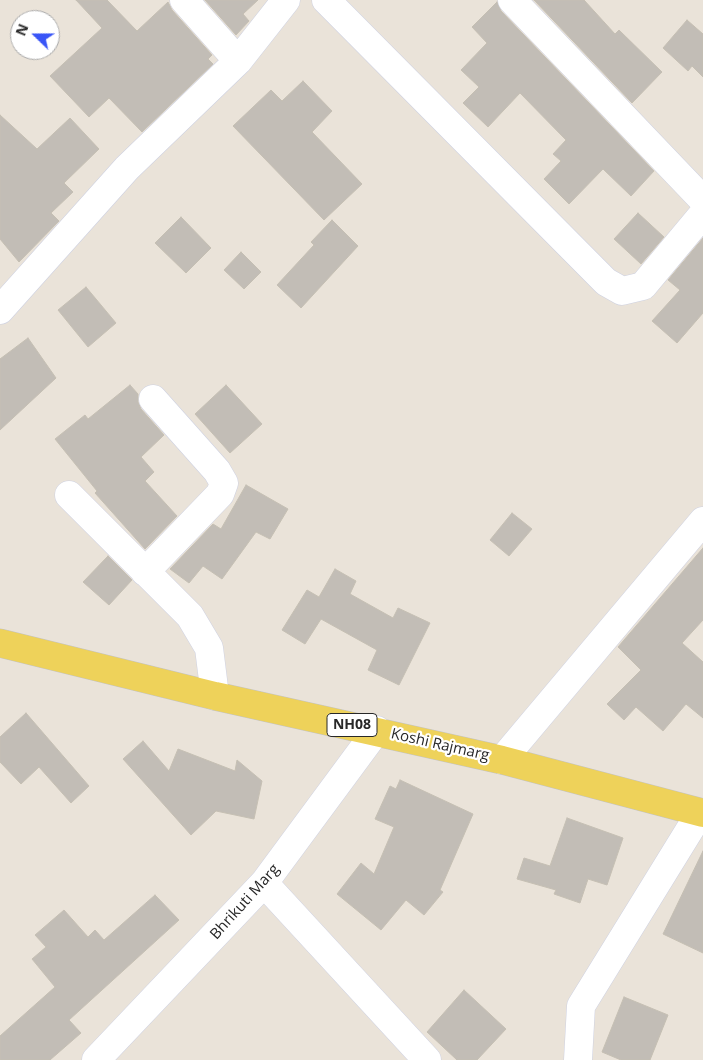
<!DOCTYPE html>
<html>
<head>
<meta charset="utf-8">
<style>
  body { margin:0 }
  #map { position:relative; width:703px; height:1060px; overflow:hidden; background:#eae3d9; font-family:"Open Sans",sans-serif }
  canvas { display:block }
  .north { position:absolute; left:10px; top:10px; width:50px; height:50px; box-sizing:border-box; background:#fff; border:1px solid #a9a9a9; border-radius:50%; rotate:292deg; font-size:14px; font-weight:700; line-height:20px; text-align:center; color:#282828 }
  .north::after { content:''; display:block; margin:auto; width:18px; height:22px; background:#3955f7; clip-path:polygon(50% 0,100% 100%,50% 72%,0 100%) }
</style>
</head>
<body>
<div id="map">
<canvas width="703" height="1060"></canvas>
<div class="north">N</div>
</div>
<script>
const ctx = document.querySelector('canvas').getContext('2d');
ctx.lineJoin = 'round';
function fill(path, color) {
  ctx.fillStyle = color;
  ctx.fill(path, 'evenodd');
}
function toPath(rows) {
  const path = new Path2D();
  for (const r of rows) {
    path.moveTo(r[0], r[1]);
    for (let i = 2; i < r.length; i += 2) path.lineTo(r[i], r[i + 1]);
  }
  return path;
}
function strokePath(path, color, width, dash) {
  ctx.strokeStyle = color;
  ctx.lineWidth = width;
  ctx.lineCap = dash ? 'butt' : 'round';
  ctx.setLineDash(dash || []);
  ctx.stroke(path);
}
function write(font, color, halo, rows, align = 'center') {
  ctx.font = font + ' "Open Sans",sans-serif';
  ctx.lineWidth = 4.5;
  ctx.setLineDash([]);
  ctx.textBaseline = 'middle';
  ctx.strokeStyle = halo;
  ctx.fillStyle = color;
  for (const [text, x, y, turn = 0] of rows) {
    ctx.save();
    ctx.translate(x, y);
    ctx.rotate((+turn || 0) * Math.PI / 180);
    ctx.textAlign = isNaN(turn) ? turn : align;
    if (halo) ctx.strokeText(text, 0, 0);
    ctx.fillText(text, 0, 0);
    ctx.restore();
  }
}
const building = toPath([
  [76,0,107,0,137,31,168,2,172,10,212,55,208,59,213,64,142,132,109,98,89,117,50,76,102,28,76,0],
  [205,0,258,0,243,14,249,21,236,35,205,0],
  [534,0,584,0,615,34,619,30,662,72,632,103,534,0],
  [497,2,501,11,654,171,631,196,603,169,569,204,544,179,561,161,553,154,566,140,520,93,488,127,463,103,479,87,461,70,487,43,472,27,497,2],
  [687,20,703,34,703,77,692,66,688,71,663,48,687,20],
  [303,81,332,111,312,132,362,184,324,220,233,126,271,90,282,101,303,81],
  [0,115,37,149,70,118,99,149,64,183,73,192,51,213,59,221,19,262,0,239,0,115],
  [638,213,664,237,641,264,614,239,638,213],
  [181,217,211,248,186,273,155,243,181,217],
  [332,220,358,246,301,308,277,285,314,245,311,242,332,220],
  [703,238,703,313,677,343,652,321,680,290,668,280,703,238],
  [241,252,261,272,244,289,224,270,241,252],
  [86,287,116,323,88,347,58,310,86,287],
  [28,338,56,378,0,430,0,359,28,338],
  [130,385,138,394,138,402,141,409,164,435,141,457,154,472,145,481,177,516,145,549,95,493,97,491,55,439,85,415,88,419,130,385],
  [226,385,262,424,230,453,195,414,226,385],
  [246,485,288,509,270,539,256,532,222,579,203,566,189,583,170,569,213,524,221,529,246,485],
  [512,513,532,529,509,556,490,540,512,513],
  [703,548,703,620,682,643,703,662,703,718,686,704,663,731,636,707,624,720,607,704,641,670,618,647,703,548],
  [108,556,132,580,109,605,83,582,108,556],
  [335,569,356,581,350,594,393,618,398,608,430,623,399,685,368,670,377,650,321,619,305,644,282,630,307,590,319,597,335,569],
  [26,713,89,786,71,803,39,767,21,784,0,762,0,737,26,713],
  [143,741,169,771,178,749,235,771,237,760,262,781,254,819,216,811,191,835,123,759,143,741],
  [400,780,473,814,440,890,443,892,424,915,406,900,381,930,337,894,361,863,374,874,394,827,375,819,390,786,396,789,400,780],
  [567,818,623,838,607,885,588,879,580,903,554,894,556,890,517,879,524,858,550,866,567,818],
  [703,851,703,953,663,934,703,851],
  [155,895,179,920,69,1020,81,1033,50,1060,0,1060,0,1036,55,987,32,959,46,947,35,935,64,910,88,937,95,930,104,940,155,895],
  [464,990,506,1029,477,1060,457,1060,427,1032,464,990],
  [624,997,668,1015,650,1060,621,1060,602,1052,624,997]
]);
const minor = toPath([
  [184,0,238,61],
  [326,0,606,282,622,291,643,286,703,214],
  [512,0,703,200],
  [0,310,127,168,238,61,286,0],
  [69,495,190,616,209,648,215,696],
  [145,572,220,494,224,483,217,471,153,399],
  [502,760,703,521],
  [264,883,427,1060],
  [96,1060,264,883,377,730],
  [578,1060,581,1006,700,813]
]);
const major = toPath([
  [0,643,215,696,502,760,703,813]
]);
const shields = [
  [352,725,50]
];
const shieldNames = [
  ["NH08",352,725]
];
const streetNames = [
  ["Koshi Rajmarg",440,745,13],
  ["Bhrikuti Marg",245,902,-48]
];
fill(building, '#c2bdb6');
strokePath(building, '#c5bfb3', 1);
strokePath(minor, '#ced1e1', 29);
strokePath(major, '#c3c3c3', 29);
strokePath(minor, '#fff', 28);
strokePath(major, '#eed25a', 28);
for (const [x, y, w] of shields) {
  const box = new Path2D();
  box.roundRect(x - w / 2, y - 11.5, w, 23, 4);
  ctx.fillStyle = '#fff';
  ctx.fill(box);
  strokePath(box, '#282828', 1);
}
write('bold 14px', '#282828', null, shieldNames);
write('15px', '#282828', '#fff', streetNames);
</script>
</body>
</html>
